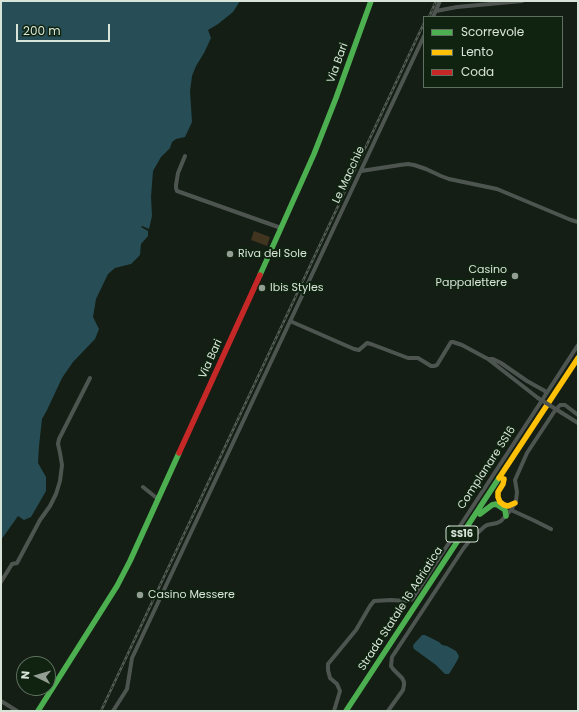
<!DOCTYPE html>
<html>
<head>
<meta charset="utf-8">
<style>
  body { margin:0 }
  #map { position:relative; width:579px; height:712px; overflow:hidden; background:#141e14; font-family:Poppins,sans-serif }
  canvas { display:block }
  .frame { position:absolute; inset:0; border:2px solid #d7e4d7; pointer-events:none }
  .legend { position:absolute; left:423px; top:16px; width:140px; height:72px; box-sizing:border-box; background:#0f2310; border:1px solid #5f7060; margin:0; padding:5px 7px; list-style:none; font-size:12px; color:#d7e4d7 }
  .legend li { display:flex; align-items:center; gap:8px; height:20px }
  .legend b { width:20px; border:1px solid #5f7060 }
  .north { position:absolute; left:16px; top:656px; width:40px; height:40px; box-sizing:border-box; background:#0f2310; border:1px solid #5f7060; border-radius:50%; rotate:275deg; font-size:11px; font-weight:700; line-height:16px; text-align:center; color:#d7e4d7 }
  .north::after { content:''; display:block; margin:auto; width:14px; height:18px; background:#939f93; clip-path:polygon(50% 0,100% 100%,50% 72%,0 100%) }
  .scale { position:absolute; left:16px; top:24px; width:94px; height:18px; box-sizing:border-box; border:2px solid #d7e4d7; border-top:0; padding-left:5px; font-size:12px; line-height:14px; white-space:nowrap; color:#d7e4d7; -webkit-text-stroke:3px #0f2310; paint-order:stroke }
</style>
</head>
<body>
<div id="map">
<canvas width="579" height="712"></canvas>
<div class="frame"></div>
<ul class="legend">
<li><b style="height:5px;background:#4caf50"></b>Scorrevole</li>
<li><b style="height:5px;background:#ffc107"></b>Lento</li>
<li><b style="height:5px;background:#c62828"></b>Coda</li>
</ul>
<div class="north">N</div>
<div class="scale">200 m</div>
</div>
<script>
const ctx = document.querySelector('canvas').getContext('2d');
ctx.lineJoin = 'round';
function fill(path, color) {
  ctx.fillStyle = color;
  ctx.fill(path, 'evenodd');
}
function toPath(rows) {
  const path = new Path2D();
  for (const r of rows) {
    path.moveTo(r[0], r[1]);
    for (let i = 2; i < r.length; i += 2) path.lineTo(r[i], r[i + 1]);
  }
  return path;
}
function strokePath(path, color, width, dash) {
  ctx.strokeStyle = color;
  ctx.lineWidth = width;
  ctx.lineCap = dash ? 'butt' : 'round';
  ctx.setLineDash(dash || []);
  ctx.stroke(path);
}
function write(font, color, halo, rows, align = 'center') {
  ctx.font = font + ' Poppins,sans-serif';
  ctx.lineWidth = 4;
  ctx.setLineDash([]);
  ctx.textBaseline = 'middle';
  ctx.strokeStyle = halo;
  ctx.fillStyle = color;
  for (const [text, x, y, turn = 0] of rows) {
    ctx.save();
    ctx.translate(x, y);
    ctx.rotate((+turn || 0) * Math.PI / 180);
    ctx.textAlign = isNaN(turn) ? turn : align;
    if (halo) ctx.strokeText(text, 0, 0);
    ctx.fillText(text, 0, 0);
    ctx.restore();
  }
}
const green = toPath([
  [254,231,270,237,267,246,251,240]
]);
const water = toPath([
  [1,1,240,1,233,12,218,24,208,30,211,38,204,53,196,66,192,76,190,91,192,122,185,137,176,139,172,142,170,148,161,157,153,171,151,197,152,216,149,229,142,226,141,227,148,231,148,236,141,244,140,255,131,264,115,268,108,274,96,299,93,317,99,329,95,339,73,362,62,378,47,410,42,419,39,446,38,463,46,477,46,491,31,517,24,520,18,516,1,540],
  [422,635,425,635,439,642,442,645,447,646,456,651,459,656,458,659,454,666,449,674,445,674,436,665,414,649,413,646,414,644]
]);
const street = toPath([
  [436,11,457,7,522,1],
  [433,17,440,1],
  [185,156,178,173,176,185,176,188,177,191,281,228],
  [361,171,400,165,408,164,414,165,426,169,441,176,449,179,497,189,571,220,578,222],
  [290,321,354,349,359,350,367,343,371,344,408,358,418,358,431,366,434,366,437,365,451,342,453,342,462,345,488,359],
  [538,398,488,359,493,359,501,363,527,381,545,391,546,394],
  [562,413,578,423],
  [143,487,158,499],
  [511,510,533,520,551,529],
  [1,582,12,564,17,563,40,520,50,506,56,494,60,481,62,465,60,453,58,444,59,439,90,378],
  [1,701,17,711],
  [113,711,127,689,132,658,424,36],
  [334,711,340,691,337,684,330,678,328,670,328,664,356,630,370,606,374,601,391,600,406,601,411,600,413,598,578,345],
  [388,711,403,690,404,685,404,682,402,678,393,669,391,666,392,657,463,549,470,540,484,527,487,525,497,523,501,521,511,510,516,501,517,492,515,480,527,453,554,412,560,405,565,405,578,415]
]);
const fast = toPath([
  [260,275,314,154,336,98,371,1],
  [480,514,492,505,496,504,505,510,506,516],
  [38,711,117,586,130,561,179,453],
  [346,711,499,478]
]);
const slow = toPath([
  [499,478,578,358],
  [504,479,503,484,498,492,498,497,500,502,504,505,508,506,515,503]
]);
const jam = toPath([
  [179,453,260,275]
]);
const rail = toPath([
  [429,17,436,1],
  [101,711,424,23]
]);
const streetBridge = toPath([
  [538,398,562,413]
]);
const markers = [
  [230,254,4,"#939f93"],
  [515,276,4,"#939f93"],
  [262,288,4,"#939f93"],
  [140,595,4,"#939f93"]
];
const shields = [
  [462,534,32]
];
const shieldNames = [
  ["SS16",462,534]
];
const streetNames = [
  ["Via Bari",338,63,-70],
  ["Le Macchie",349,175,-65],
  ["Via Bari",211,359,-66],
  ["Complanare SS16",487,468,-57],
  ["Strada Statale 16 Adriatica",401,609,-57]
];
const poiNames = [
  ["Riva del Sole",238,254],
  ["Casino",507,270,"right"],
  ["Pappalettere",507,283,"right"],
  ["Ibis Styles",270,288],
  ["Casino Messere",148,595]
];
fill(green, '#423520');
fill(water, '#274e56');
strokePath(street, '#4e5550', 4);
strokePath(fast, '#4caf50', 5.5);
strokePath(slow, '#ffc107', 5.5);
strokePath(jam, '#c62828', 5.5);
strokePath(rail, '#555c56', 2.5);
strokePath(rail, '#0f2310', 1, [3]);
strokePath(streetBridge, '#4e5550', 4);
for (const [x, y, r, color] of markers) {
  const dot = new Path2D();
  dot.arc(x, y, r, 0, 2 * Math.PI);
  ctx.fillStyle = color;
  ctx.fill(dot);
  strokePath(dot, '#0f2310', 1.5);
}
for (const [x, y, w] of shields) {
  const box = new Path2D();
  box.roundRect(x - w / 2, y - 8, w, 16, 3);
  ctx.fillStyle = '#0f2310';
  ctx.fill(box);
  strokePath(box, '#d7e4d7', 1);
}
write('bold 10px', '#d7e4d7', null, shieldNames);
write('11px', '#d7e4d7', '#0f2310', streetNames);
write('11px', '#d7e4d7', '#0f2310', poiNames, 'left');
</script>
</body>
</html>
